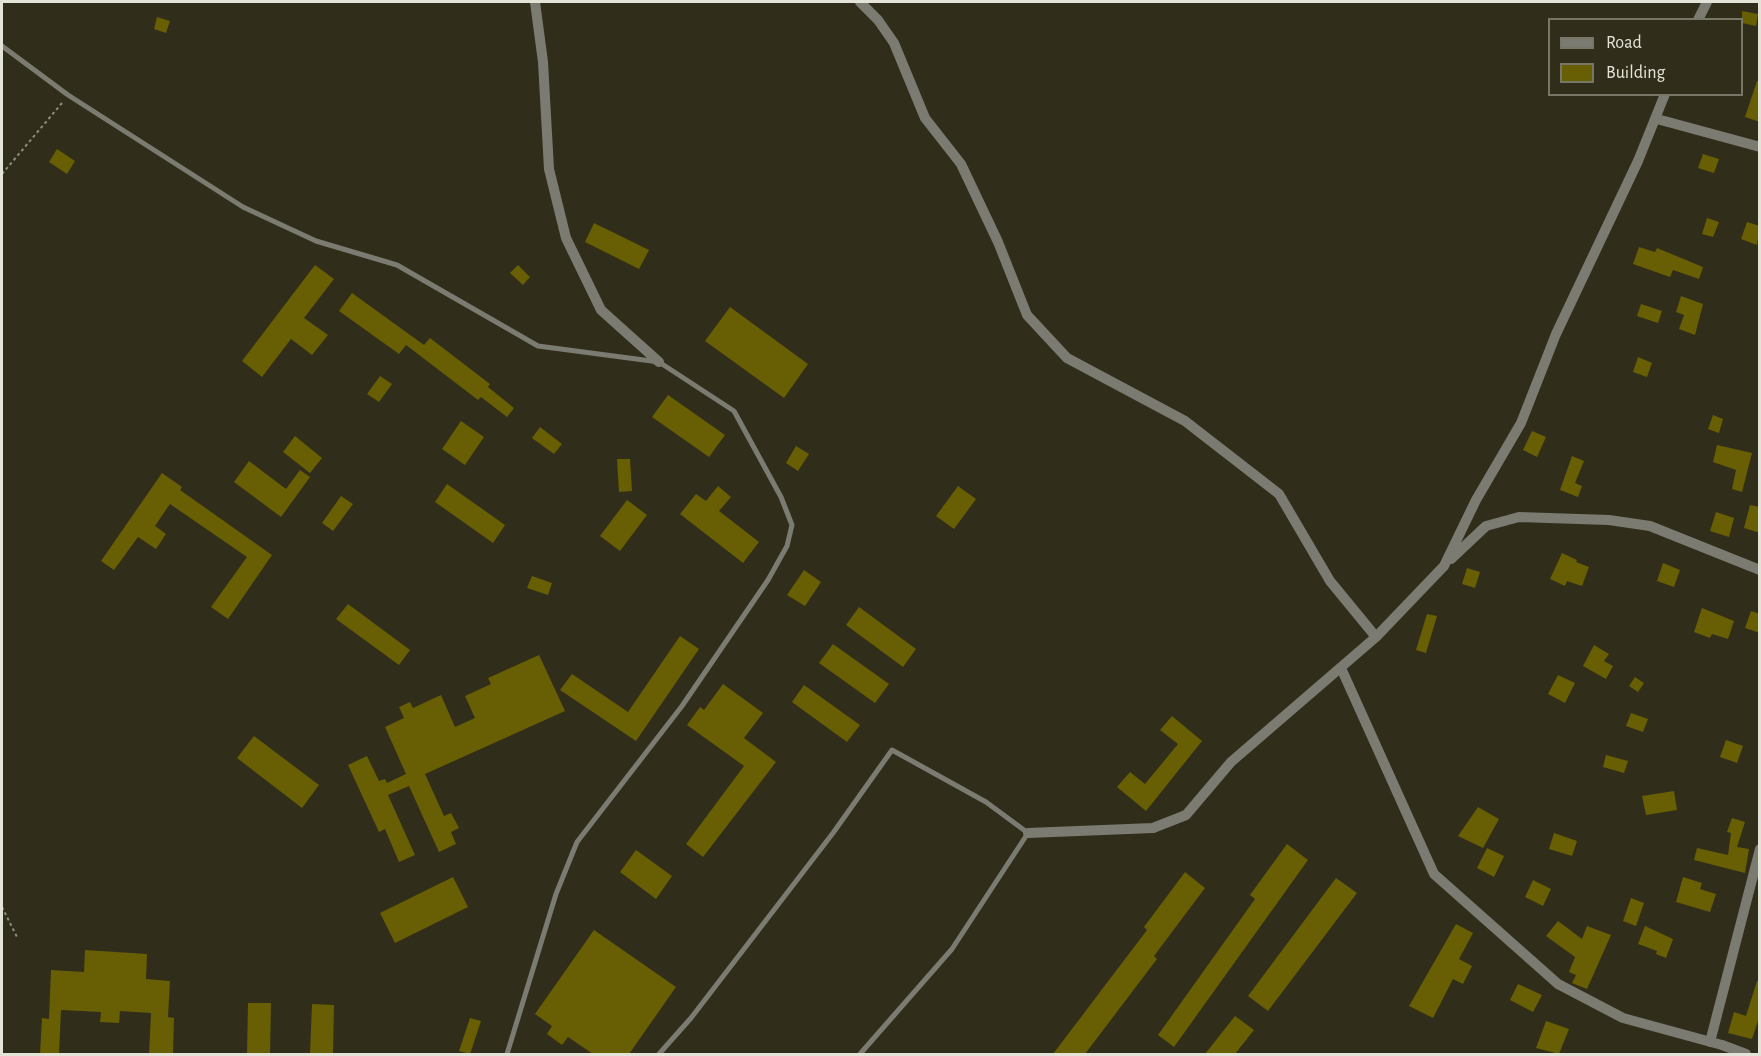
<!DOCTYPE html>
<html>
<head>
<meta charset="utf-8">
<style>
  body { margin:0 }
  #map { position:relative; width:1761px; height:1056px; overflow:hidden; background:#302e1a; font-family:"Alegreya Sans",sans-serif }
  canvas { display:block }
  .frame { position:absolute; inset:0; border:3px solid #e4e3d7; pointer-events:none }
  .legend { position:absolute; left:1548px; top:18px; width:195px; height:78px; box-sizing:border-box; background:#302e1a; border:2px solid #787666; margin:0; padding:8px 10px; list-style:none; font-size:18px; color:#e4e3d7 }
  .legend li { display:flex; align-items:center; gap:12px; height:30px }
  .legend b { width:30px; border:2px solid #787666 }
</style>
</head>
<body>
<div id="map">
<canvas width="1761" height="1056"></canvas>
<div class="frame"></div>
<ul class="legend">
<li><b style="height:8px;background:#7c7b72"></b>Road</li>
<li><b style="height:16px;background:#685e03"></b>Building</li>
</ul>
</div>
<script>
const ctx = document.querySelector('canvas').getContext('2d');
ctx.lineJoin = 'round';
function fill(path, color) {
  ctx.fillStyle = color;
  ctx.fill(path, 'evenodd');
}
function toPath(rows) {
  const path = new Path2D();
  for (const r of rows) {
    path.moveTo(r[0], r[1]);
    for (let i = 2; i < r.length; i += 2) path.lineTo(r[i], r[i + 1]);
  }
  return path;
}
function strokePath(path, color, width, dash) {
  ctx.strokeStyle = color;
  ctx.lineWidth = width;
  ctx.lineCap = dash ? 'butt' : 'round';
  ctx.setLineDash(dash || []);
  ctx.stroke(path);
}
const building = toPath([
  [1742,11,1758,14,1756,26,1742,23],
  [157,17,170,21,166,33,154,29],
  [1757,81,1760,81,1760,122,1745,117],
  [57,149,75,161,67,174,49,162],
  [1703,154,1719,159,1714,173,1698,168],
  [1707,218,1719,222,1713,237,1702,234],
  [1747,222,1760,226,1757,245,1741,239],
  [594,223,649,250,639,269,585,242],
  [1639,247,1655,252,1657,248,1703,267,1699,279,1673,270,1670,277,1633,264],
  [315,265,334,279,304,318,328,335,312,355,291,339,262,377,242,361],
  [518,265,530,277,523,285,510,273],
  [352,293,424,345,430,338,490,384,488,387,514,408,507,417,481,397,478,400,406,345,399,354,339,311],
  [1681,296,1703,304,1695,335,1679,329,1684,315,1676,312],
  [1641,304,1662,311,1658,323,1637,316],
  [730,307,808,364,784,398,705,341],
  [1638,357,1652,363,1647,377,1633,372],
  [380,376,392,384,379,402,367,394],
  [668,395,725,435,709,457,652,417],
  [1713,415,1723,419,1719,433,1708,429],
  [461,421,484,437,465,465,442,449],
  [540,427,562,444,554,454,532,438],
  [1532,431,1546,437,1537,457,1523,450],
  [295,436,322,458,310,473,283,452],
  [1717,445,1752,453,1742,492,1732,489,1736,470,1713,462],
  [796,446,809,454,798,471,786,463],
  [1572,456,1584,461,1575,483,1582,486,1578,497,1560,490],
  [617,459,630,459,632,491,619,492],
  [249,461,286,489,300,470,310,477,281,517,234,482],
  [162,473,182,487,180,490,272,555,228,619,211,607,247,557,170,504,155,526,166,534,156,549,138,537,114,570,101,561],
  [447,484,505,525,493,543,435,502],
  [718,486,731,497,719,511,759,542,743,563,680,514,696,494,706,501],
  [958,486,976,499,954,529,936,516],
  [341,496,353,504,333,531,322,523],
  [627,500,647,515,620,551,600,536],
  [1750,505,1760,507,1760,533,1744,528],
  [1716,512,1734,518,1729,537,1710,531],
  [1562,553,1577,560,1576,562,1589,567,1582,586,1567,581,1565,586,1550,579],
  [1663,563,1680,570,1674,587,1657,581],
  [1467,568,1480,572,1475,588,1462,584],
  [804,570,821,582,805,606,787,595],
  [532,576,552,583,548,595,527,588],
  [348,604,410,650,399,665,336,619],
  [859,607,916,649,903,667,846,625],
  [1702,608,1734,621,1728,639,1712,634,1710,638,1694,632],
  [1751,611,1760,614,1760,633,1745,628],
  [1427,614,1437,616,1426,653,1416,650],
  [680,636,699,649,636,741,560,690,572,674,628,712],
  [833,644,889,684,875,703,819,663],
  [1594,645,1609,654,1604,661,1613,666,1606,679,1583,666],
  [539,655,565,711,425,774,444,816,451,813,459,828,451,832,456,844,439,852,409,786,388,795,415,855,399,862,385,829,379,832,348,765,367,756,379,781,385,779,387,783,406,774,385,727,404,718,399,707,410,702,413,708,441,695,455,727,475,718,465,696,491,684,488,678],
  [1558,675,1575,683,1565,703,1548,694],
  [1635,677,1644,683,1638,692,1629,686],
  [723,684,763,713,744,738,776,762,703,857,686,844,744,766,687,725,700,707,704,710],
  [804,685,860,725,847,742,792,702],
  [1631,713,1648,719,1643,732,1626,726],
  [1172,716,1202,741,1146,811,1117,787,1130,772,1145,784,1178,744,1160,730],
  [254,736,319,785,302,808,237,758],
  [1726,740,1743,746,1737,763,1720,757],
  [1606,755,1628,761,1624,773,1603,767],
  [1674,791,1677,810,1646,815,1642,796],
  [1478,807,1499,819,1483,848,1458,836],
  [1732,818,1745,822,1737,847,1749,849,1745,873,1694,860,1697,848,1728,855,1731,833,1727,832],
  [1554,833,1577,841,1572,856,1549,849],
  [1287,844,1308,860,1174,1047,1158,1035,1255,899,1250,895],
  [1487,848,1504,856,1494,877,1477,868],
  [636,850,672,876,656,899,620,872],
  [1185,872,1205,888,1154,956,1157,959,1085,1054,1053,1054,1147,930,1144,927],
  [453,877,468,907,395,943,380,913],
  [1683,877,1702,883,1700,889,1716,894,1710,912,1676,902],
  [1336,878,1357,893,1268,1011,1248,996],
  [1533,880,1551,889,1543,906,1525,897],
  [1631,898,1644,903,1636,926,1623,921],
  [1558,921,1582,939,1587,926,1611,935,1587,989,1572,983,1576,975,1569,972,1575,957,1546,936],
  [1456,924,1473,933,1459,959,1472,966,1463,984,1453,979,1433,1018,1409,1006],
  [1645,926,1673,939,1666,958,1656,954,1657,951,1638,944],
  [594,930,676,987,629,1054,593,1054,568,1037,562,1045,547,1034,552,1026,535,1014],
  [85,950,147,954,146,979,170,981,168,1017,174,1018,173,1054,149,1054,151,1013,120,1011,119,1023,100,1022,101,1012,61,1010,59,1054,40,1054,42,1018,49,1019,51,970,84,972],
  [1757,981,1760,981,1760,1015,1752,1039,1728,1033,1734,1012,1746,1016],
  [1518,984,1542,995,1533,1012,1510,1000],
  [248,1003,271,1003,270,1054,247,1054],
  [312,1004,334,1005,333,1054,310,1054],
  [1235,1016,1254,1030,1235,1054,1205,1054],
  [470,1018,481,1021,470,1054,459,1051],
  [1546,1021,1569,1029,1559,1054,1536,1048]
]);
const path = toPath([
  [2,174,62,103],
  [2,907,18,939]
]);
const service = toPath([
  [2,46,68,95,243,207,316,241,397,265,538,346,659,362,734,411,781,497,792,525,787,546,768,580,682,706,577,842,556,894,507,1054],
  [659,1054,691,1018,833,833,892,750,986,802,1028,833,952,949,860,1054]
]);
const minor = toPath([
  [535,2,543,62,549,169,566,238,601,310,659,362],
  [860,2,878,20,894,43,925,118,961,164,998,242,1027,315,1067,358,1185,421,1279,494,1330,581,1376,637],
  [1698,20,1707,2],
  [1657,119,1760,147],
  [1451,559,1486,526,1519,517,1609,520,1650,526,1760,570],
  [1341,668,1434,874,1558,984,1623,1018,1722,1045,1746,1054],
  [1028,833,1153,828,1186,815,1231,762,1376,637,1444,566,1476,500,1521,423,1556,334,1638,161,1665,94],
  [1710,1042,1760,849]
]);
fill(building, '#685e03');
strokePath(path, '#8e8c7d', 2, [3, 3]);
strokePath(service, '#7c7b72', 5);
strokePath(minor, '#7c7b72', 10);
</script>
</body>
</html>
